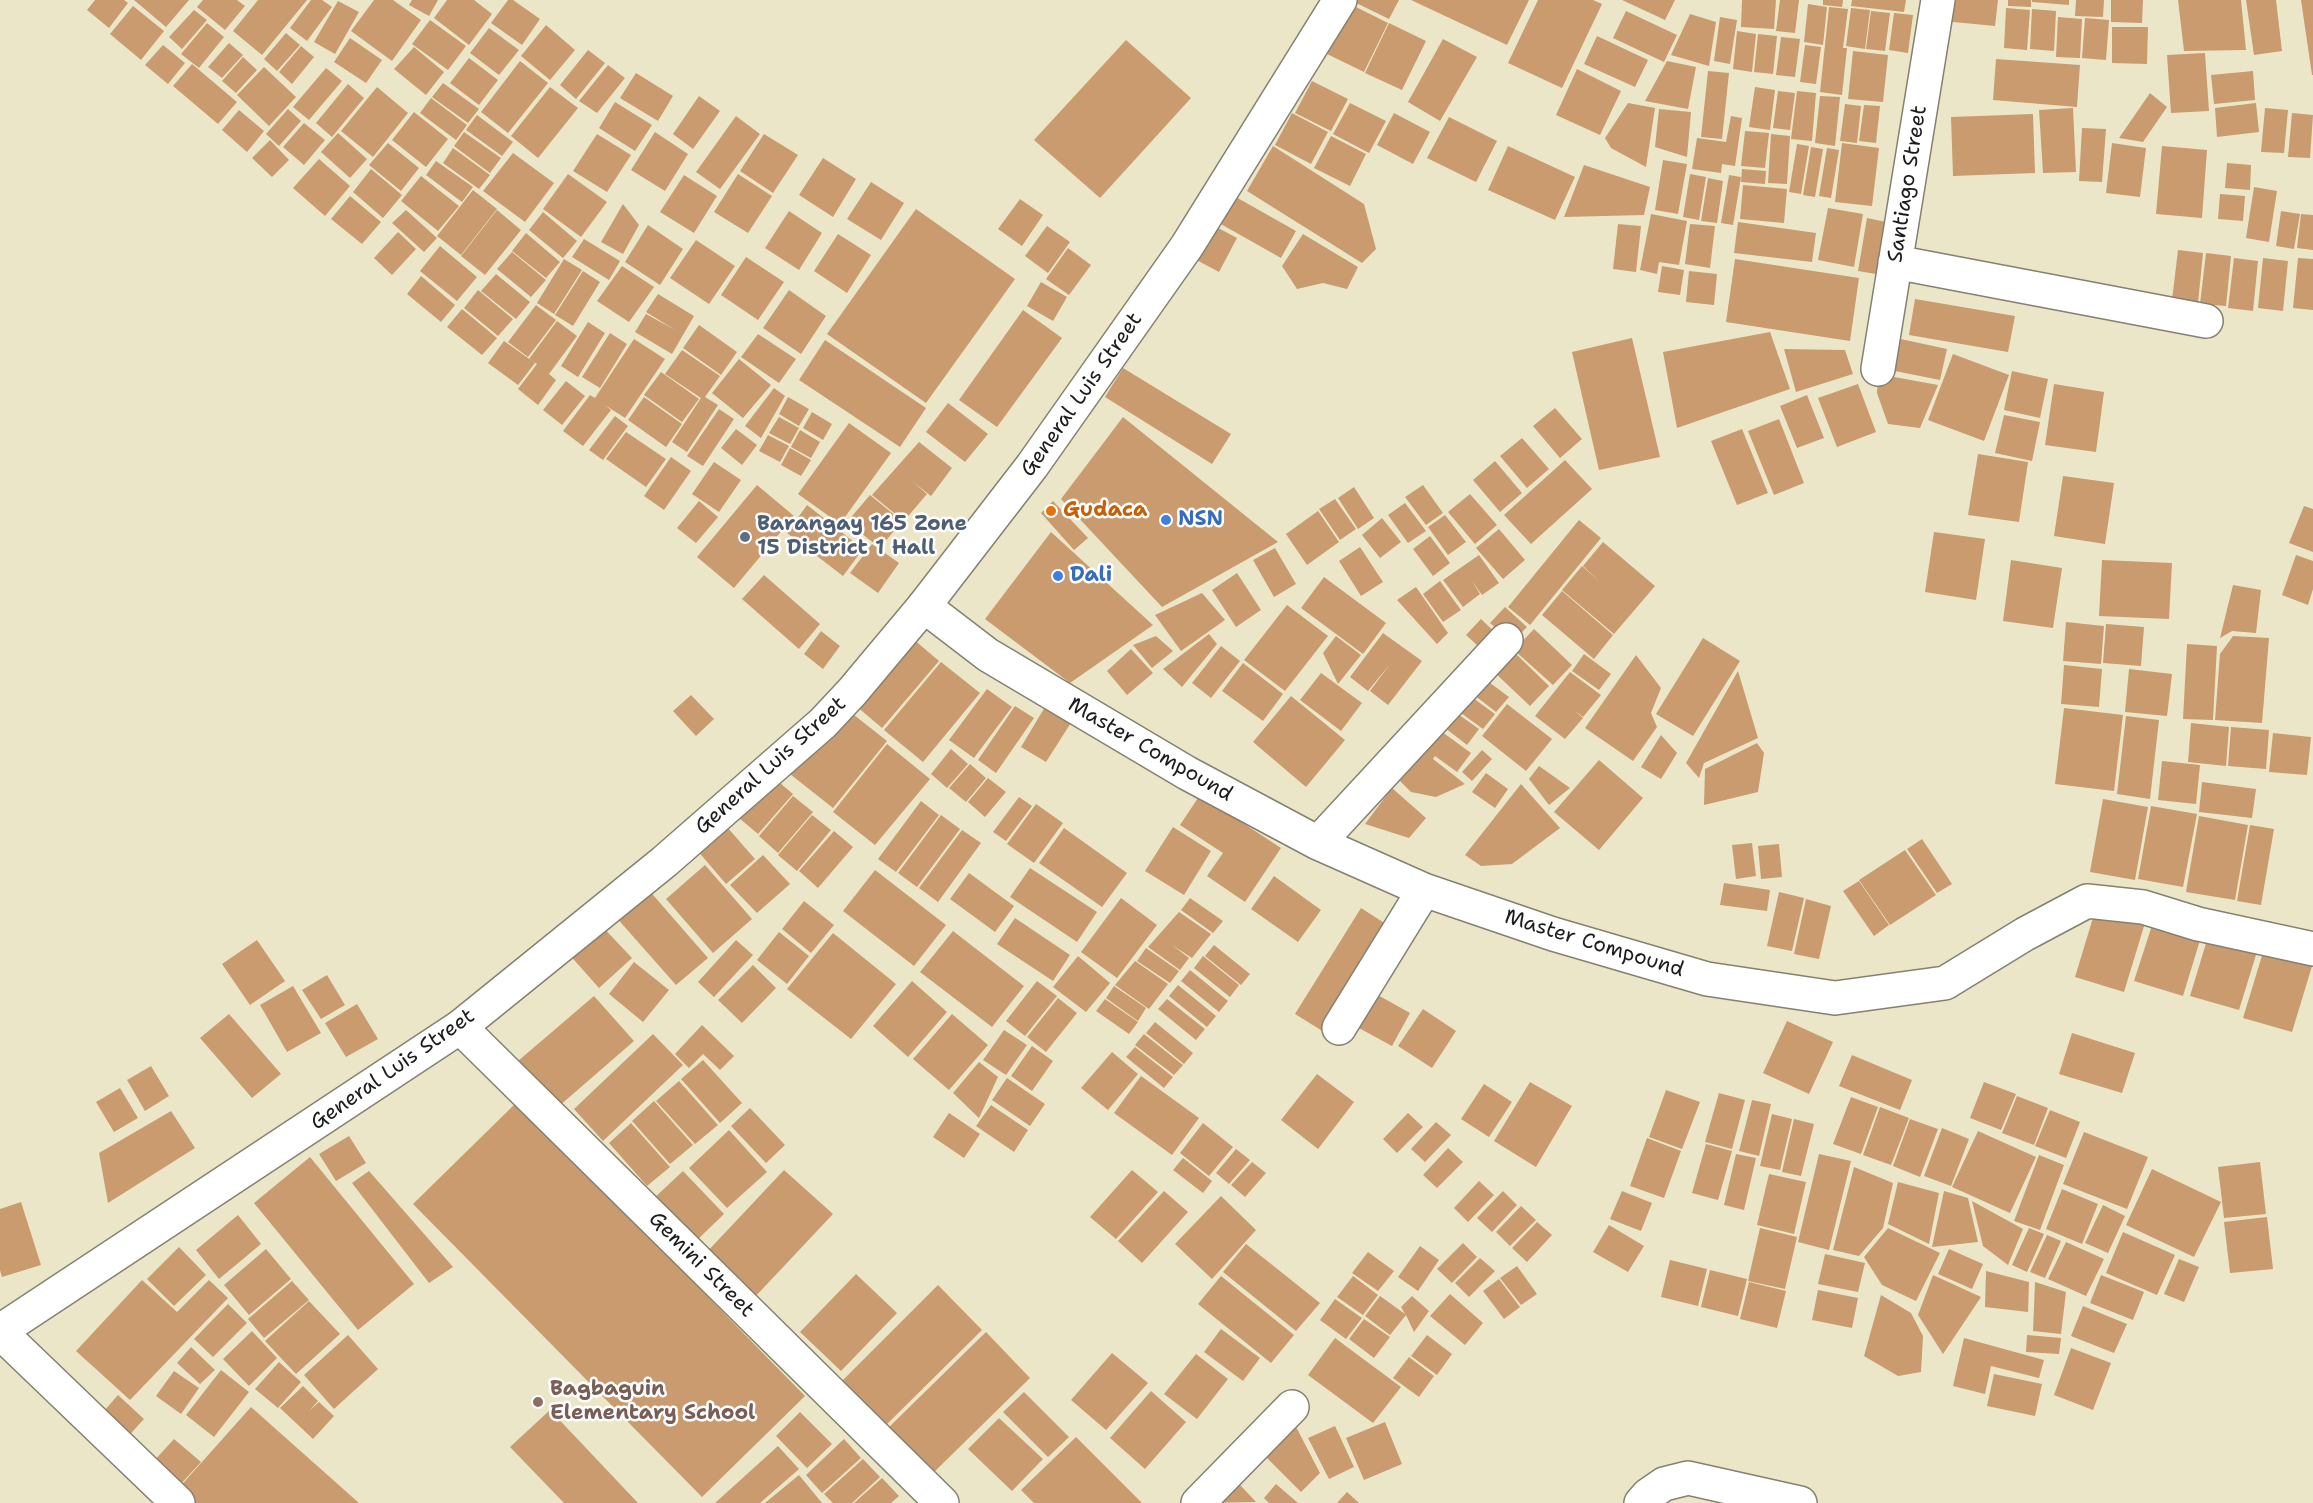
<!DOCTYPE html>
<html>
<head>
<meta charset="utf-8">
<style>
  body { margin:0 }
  canvas { display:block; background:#ece6c8 }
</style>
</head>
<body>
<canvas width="2313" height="1503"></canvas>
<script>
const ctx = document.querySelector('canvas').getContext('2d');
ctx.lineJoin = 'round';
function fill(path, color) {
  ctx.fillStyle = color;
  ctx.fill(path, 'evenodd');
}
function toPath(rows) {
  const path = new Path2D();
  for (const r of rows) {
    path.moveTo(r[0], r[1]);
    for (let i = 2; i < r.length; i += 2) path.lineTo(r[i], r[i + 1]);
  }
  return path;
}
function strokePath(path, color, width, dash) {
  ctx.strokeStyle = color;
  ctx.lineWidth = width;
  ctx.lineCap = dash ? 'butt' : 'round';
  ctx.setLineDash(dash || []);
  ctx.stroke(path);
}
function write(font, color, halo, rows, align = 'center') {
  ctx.font = font + ' "Shantell Sans",sans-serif';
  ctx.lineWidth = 5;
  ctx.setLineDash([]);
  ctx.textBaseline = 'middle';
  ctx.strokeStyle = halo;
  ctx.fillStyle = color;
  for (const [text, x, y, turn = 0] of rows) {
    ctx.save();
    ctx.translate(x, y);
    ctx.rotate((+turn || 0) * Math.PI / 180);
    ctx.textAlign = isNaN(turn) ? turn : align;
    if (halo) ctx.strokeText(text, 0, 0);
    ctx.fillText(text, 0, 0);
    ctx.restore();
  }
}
const building = toPath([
  [95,0,124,0,128,3,109,28,87,10],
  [134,0,189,0,166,27],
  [203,0,237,0,245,6,225,30,197,7],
  [258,0,307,0,262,55,233,31],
  [311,0,322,0,332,7,307,41,290,28],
  [374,0,393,0,421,20,392,61,351,31],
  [412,0,438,0,429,16,409,5],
  [447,0,474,0,492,14,469,45,434,18],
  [508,0,513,0,540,19,522,45,491,23],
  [1350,0,1399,0,1389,19],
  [1411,0,1529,0,1507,45],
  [1538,0,1593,0,1602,4,1562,88,1508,63],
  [1622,0,1675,0,1665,20],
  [1742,0,1776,0,1774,29,1741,27],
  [1780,0,1799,0,1795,33,1776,31],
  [1823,0,1843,0,1842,7,1823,5],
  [1852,0,1906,0,1904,12,1851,6],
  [1946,0,1998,0,1995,26,1943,21],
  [2008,0,2031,0,2031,7,2008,6],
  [2032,0,2069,0,2069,5,2032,2],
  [2076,0,2104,0,2103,17,2075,16],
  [2111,0,2143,0,2142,23,2111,22],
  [2178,0,2241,0,2246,50,2184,51],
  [2246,0,2276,0,2282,51,2254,55],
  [2301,0,2313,0,2313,75,2312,75],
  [338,1,359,12,335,54,314,42],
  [1808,4,1827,7,1823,45,1804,42],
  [1352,5,1388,23,1364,72,1327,54],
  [133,6,164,31,141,60,110,34],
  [1829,7,1848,9,1843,48,1847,48,1842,95,1820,92],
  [1851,8,1870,10,1865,49,1846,46],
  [2006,8,2030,10,2027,50,2004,48],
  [2032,9,2056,11,2054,51,2030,49],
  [194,10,207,20,182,49,169,37],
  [1626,11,1677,35,1664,62,1613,38],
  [1871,11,1890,13,1885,51,1866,49],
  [1894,13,1913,15,1908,53,1889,50],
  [1690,14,1716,22,1709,66,1671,55],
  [1720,17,1737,20,1730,64,1714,61],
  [2058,17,2082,19,2080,58,2056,57],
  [2085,18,2109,20,2106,60,2082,58],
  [430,20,466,46,448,70,412,44],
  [207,23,224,37,199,68,181,54],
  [1389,23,1426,41,1402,90,1365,73],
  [546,25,575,50,550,80,521,56],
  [2112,27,2148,27,2147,64,2112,63],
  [489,28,519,50,499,75,470,53],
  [1737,31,1756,34,1752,72,1733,69],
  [286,33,300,45,277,71,264,59],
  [1758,34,1777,36,1773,74,1754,72],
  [1597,36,1648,60,1635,87,1584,64],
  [1781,37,1800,39,1795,77,1776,75],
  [350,38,382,60,366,83,334,62],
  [1443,39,1477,57,1440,121,1408,102],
  [1126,40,1191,98,1100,198,1034,140],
  [229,43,243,55,222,78,208,67],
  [163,45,185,63,168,84,145,65],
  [1805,45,1821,47,1816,84,1800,82],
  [301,46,314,57,292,84,279,72],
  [414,47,444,72,426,95,394,69],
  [588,50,605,63,576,99,560,85],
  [1853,51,1888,55,1883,102,1848,99],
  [2205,53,2209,111,2171,113,2167,55],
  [243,57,257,70,236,93,222,81],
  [469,58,498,80,479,105,450,83],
  [1996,59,2080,65,2077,107,1993,100],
  [520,61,548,83,508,133,481,112],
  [1667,61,1696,67,1688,109,1645,101],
  [192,64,237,102,218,124,173,86],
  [608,65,625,78,597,113,579,101],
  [264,67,296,97,269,126,237,95],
  [326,68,342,81,309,120,293,107],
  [1577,69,1621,91,1600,135,1556,115],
  [1708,71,1729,73,1722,139,1701,137],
  [2253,71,2255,100,2214,104,2211,75],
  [636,73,673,96,658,121,620,98],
  [1312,81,1348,99,1331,131,1295,113],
  [443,83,479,109,468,123,432,97],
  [348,84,364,98,332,137,316,123],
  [377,87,408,113,373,157,341,131],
  [550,87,578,108,538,158,511,136],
  [1755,87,1775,90,1770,130,1749,127],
  [1778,91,1795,93,1790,130,1773,128],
  [1797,91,1816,93,1812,141,1791,139],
  [2150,93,2167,107,2143,142,2119,138],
  [699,96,720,111,693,149,673,134],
  [1820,96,1840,97,1835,146,1815,143],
  [431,98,467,125,456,140,420,113],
  [615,102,652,125,635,151,599,128],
  [1350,103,1386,121,1369,153,1333,134],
  [1628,103,1655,108,1646,167,1611,148,1605,138],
  [2256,103,2259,132,2217,137,2215,108],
  [1845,104,1861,106,1857,143,1840,141],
  [1864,105,1880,106,1876,143,1859,141],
  [2073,108,2076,172,2043,173,2039,110],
  [2265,108,2288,110,2284,153,2261,152],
  [288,109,301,121,279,146,266,134],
  [1659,109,1691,112,1687,157,1655,147],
  [239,110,264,131,247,152,222,130],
  [414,112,448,139,426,167,392,140],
  [1292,113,1328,132,1311,164,1275,145],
  [1394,113,1430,132,1413,164,1377,145],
  [2292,113,2313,115,2310,158,2288,157],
  [2033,114,2035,173,1953,176,1951,117],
  [477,115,513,142,502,156,466,130],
  [736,116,760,134,720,189,696,172],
  [1731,116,1742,118,1735,166,1722,164,1721,173,1692,169,1697,138,1726,142],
  [1449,117,1497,141,1476,182,1427,158],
  [304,123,325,140,304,165,283,147],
  [2082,128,2106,129,2102,182,2079,181],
  [1745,131,1769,133,1765,168,1741,166],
  [464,132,501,158,490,173,454,146],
  [655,132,688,154,665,191,631,170],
  [338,133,367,159,350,178,321,152],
  [597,134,631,155,607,192,573,171],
  [764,134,798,155,773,193,740,171],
  [1771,134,1790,136,1787,184,1768,183],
  [1331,136,1366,154,1350,186,1314,168],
  [270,140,289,160,272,177,252,158],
  [388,143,419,168,401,191,369,165],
  [1842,143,1879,148,1872,206,1835,202],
  [2112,143,2146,148,2140,197,2106,193],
  [1797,144,1809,146,1801,194,1789,192],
  [1273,146,1364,204,1376,249,1362,263,1247,191],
  [1508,146,1575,177,1555,220,1488,190],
  [2162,146,2207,150,2202,218,2156,214],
  [1811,147,1823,149,1815,197,1803,195],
  [453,148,490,175,479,189,443,163],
  [1827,148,1839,150,1831,198,1819,196],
  [513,153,554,183,525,222,483,191],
  [823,158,856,179,833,217,799,195],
  [319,159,350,186,325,216,293,188],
  [1663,160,1687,164,1678,214,1655,210],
  [436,161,473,187,462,202,426,175],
  [2227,163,2251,165,2250,190,2225,188],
  [1584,165,1650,187,1644,215,1564,217],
  [371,169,402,195,383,218,353,192],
  [1742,169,1766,171,1765,184,1741,182],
  [568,174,607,202,581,237,543,209],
  [738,174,772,196,748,233,714,212],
  [1690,174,1706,177,1699,220,1683,217],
  [684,175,717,196,694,233,660,212],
  [1729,175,1741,177,1733,225,1721,223],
  [421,176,459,206,438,231,401,201],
  [1708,178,1723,181,1717,223,1701,221],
  [871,182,904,203,881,240,847,219],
  [1743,185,1787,189,1784,223,1740,219],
  [2254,187,2277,191,2269,242,2246,238],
  [473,190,497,209,461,255,437,236],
  [1227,192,1296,231,1281,258,1212,219],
  [2220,194,2245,196,2243,221,2218,219],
  [350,196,381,222,362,244,331,219],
  [1020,199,1043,215,1022,246,998,229],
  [623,204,639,225,623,254,601,242],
  [1828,208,1863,214,1854,267,1818,260],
  [916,209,1015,279,926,403,827,334],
  [406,210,437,238,424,252,392,223],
  [497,210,521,230,485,275,461,256],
  [789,211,822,233,799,270,765,248],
  [2281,211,2300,214,2294,249,2276,246],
  [543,212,577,241,563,258,529,230],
  [1651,214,1687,221,1679,265,1659,262,1657,274,1640,270],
  [2301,214,2313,215,2313,250,2297,248],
  [1867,218,1891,223,1882,275,1858,271],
  [1207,222,1237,238,1219,272,1189,256],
  [1738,222,1816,233,1812,262,1734,253],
  [1618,224,1641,226,1636,272,1613,269],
  [1690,224,1715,226,1710,268,1685,264],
  [648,225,683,249,660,285,625,262],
  [1047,226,1070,242,1048,273,1025,256],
  [398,232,416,249,392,275,374,258],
  [526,233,560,262,546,278,512,251],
  [838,234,871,255,847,293,814,271],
  [1303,234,1358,267,1347,289,1323,283,1297,289,1282,266],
  [584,239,620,261,609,280,572,257],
  [696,240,735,266,709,304,670,278],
  [440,246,477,277,457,301,420,271],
  [1068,248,1091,265,1069,295,1046,279],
  [2178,250,2203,253,2198,303,2172,300],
  [512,252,546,280,531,297,497,269],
  [2206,253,2231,256,2226,306,2200,304],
  [746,257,784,282,758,320,721,295],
  [2234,258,2258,261,2253,311,2228,308],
  [2263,258,2288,261,2283,311,2258,308],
  [2298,258,2313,259,2313,310,2293,308],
  [564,259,582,270,554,314,537,303],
  [1735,259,1859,278,1850,341,1726,322],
  [622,266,654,287,629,322,597,301],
  [1662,266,1684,270,1680,295,1658,292],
  [583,271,600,282,573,326,555,315],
  [1689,271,1717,274,1714,305,1686,302],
  [496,274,530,302,516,319,481,291],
  [421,276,455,305,441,322,407,294],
  [1041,282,1067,297,1053,321,1027,306],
  [478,290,513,319,498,336,464,308],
  [789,290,826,316,801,354,763,328],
  [658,294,694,316,672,354,635,332,646,314,675,330,646,312],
  [1915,299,2015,316,2008,352,1909,335],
  [536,305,556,320,528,357,508,342],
  [462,309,497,338,482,355,447,327],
  [1023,310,1062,338,997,427,959,400],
  [557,321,577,336,549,374,556,380,538,405,518,389,537,364,529,359],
  [588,322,605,333,578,377,561,366],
  [699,325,737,352,721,375,683,348],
  [1770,332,1790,389,1677,428,1663,352],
  [610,333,627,344,600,388,582,377],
  [758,334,796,359,779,383,741,357],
  [1632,338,1660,457,1599,470,1572,352],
  [1896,338,1947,349,1940,380,1890,370],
  [634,339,665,359,625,418,605,405,611,410,583,446,563,431,590,395,595,398],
  [825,340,926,408,900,447,799,380],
  [504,341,535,363,518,385,488,363],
  [1784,349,1845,350,1853,374,1796,392],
  [682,350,720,376,705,397,718,405,687,452,672,442,701,398,665,374],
  [1953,354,2009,375,1984,441,1928,420],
  [739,359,771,385,743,418,712,393],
  [1123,368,1231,434,1212,464,1105,397],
  [2012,371,2048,379,2040,418,2004,410],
  [661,372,699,399,682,422,644,395],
  [1878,374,1938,385,1920,428,1888,424,1877,393],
  [566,381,585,396,562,425,543,410],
  [1858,384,1876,432,1837,447,1818,398],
  [2054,384,2104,392,2096,452,2045,445],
  [774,388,785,396,761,438,745,426],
  [1807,395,1824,438,1797,448,1780,406],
  [644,397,682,424,666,447,628,420],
  [788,397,809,409,799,426,779,414],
  [948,403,988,434,965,462,926,432],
  [1555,408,1582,439,1560,458,1533,426],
  [719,409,734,419,703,466,687,456],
  [812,412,832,424,823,440,803,428],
  [2004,415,2040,422,2032,461,1995,453],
  [615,416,628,426,603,460,589,450],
  [779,417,799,428,790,444,769,433],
  [1123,417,1278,542,1162,607,1061,499],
  [1779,419,1804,483,1774,495,1748,431],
  [849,423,891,453,840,524,798,494],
  [736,429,757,445,742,465,721,448],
  [1742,429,1768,493,1737,505,1711,441],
  [800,430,820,442,811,458,791,447],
  [626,432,666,459,646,487,606,459],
  [768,435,789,446,780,462,759,451],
  [1522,438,1549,469,1527,488,1500,456],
  [919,442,952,468,931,496,912,481,927,494,904,521,872,495],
  [790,448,811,460,801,476,781,465],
  [1978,454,2028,462,2019,522,1968,515],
  [671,457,691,471,664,510,644,496],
  [1565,460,1592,489,1531,544,1504,515],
  [1495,461,1522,493,1500,512,1473,480],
  [714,462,741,480,719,512,692,494],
  [2063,476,2114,483,2105,544,2054,536],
  [757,485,794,516,734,588,697,557],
  [1423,485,1443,513,1426,525,1405,497],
  [1354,487,1374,518,1358,529,1338,498],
  [1470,494,1497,525,1475,544,1448,512],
  [870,495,902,521,880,548,847,522],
  [1335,499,1356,529,1340,540,1319,509],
  [699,501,718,517,696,543,677,528],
  [1053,501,1088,538,1074,550,1041,513],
  [1405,503,1426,531,1408,543,1388,515],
  [807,505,863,549,843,576,787,533],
  [2304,506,2313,509,2313,552,2289,543],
  [1318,511,1339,542,1307,565,1286,534],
  [1445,515,1466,542,1448,555,1428,527],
  [1382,518,1401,542,1380,558,1362,535],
  [1579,520,1601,538,1530,625,1508,607],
  [1499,529,1525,560,1503,579,1476,548],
  [1051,532,1153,625,1070,683,985,619],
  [1934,532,1985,539,1976,600,1925,592],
  [1430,536,1450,563,1433,576,1413,549],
  [1603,542,1655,586,1614,634,1562,590,1582,566,1600,582,1583,566],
  [872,544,899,563,878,593,850,573],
  [1360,547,1383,582,1361,596,1339,561],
  [1275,548,1296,584,1274,597,1253,560],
  [1479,555,1499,583,1482,595,1472,581,1480,594,1463,607,1443,580],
  [2296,555,2313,561,2313,589,2308,605,2282,595],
  [2011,560,2062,568,2053,628,2003,621],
  [2102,560,2172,563,2169,619,2099,616],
  [1237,573,1261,610,1236,627,1212,590],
  [764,575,820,624,799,649,742,599],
  [1324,577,1386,623,1363,654,1301,608],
  [1440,581,1461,610,1443,622,1423,594],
  [2233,585,2261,590,2256,633,2232,631,2220,638],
  [1416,587,1448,633,1437,644,1397,600],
  [1562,591,1613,635,1594,659,1542,615],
  [1202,593,1225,620,1181,651,1155,615],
  [1287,605,1328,636,1285,691,1244,660],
  [1505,607,1527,627,1512,642,1490,623],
  [1481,619,1503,640,1488,655,1466,635],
  [2066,622,2104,626,2101,664,2063,661],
  [2106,624,2144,627,2141,666,2103,663],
  [1534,629,1572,665,1553,685,1514,650],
  [821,631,840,646,823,669,804,654],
  [906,633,939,661,882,728,849,700],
  [1383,633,1422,661,1388,705,1370,691,1390,664,1368,691,1350,677],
  [1209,634,1217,644,1182,687,1163,669],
  [1156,636,1173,651,1152,668,1133,645],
  [1336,636,1361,655,1338,684,1323,653],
  [2233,636,2269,638,2262,723,2215,720,2220,654],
  [1703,638,1740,661,1693,736,1656,714],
  [2187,644,2217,646,2213,720,2183,719],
  [1221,646,1240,661,1211,698,1192,683],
  [1131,649,1153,673,1127,695,1107,671],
  [1512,650,1549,686,1530,706,1492,670],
  [1584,654,1611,674,1599,690,1572,671],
  [1636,655,1661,688,1651,713,1657,727,1633,761,1585,728],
  [941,662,980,693,923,762,884,730],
  [1243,663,1283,694,1263,721,1222,691],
  [2064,665,2102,669,2099,707,2061,704],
  [2129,669,2172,674,2167,716,2125,712],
  [1738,671,1758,738,1704,763,1699,778,1686,763],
  [1570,672,1601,695,1583,717,1574,710,1583,718,1565,739,1535,716],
  [1321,673,1362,703,1341,731,1300,700],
  [1478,674,1509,697,1496,712,1465,688],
  [987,689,1012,707,974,758,949,740],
  [1462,690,1495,714,1483,729,1450,705],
  [691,695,714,719,696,736,673,711],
  [1291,696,1345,740,1306,787,1253,742],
  [1048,702,1074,718,1046,762,1021,747],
  [1507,704,1552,739,1526,771,1482,736],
  [1015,706,1034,718,996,773,978,760],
  [844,707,887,741,833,808,790,774],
  [1448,707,1479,729,1467,745,1436,721],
  [2064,708,2123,715,2114,791,2055,784],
  [2126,716,2159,720,2150,799,2117,794],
  [2191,723,2229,727,2226,766,2188,762],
  [1434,726,1471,753,1457,772,1435,756,1433,759,1465,784,1436,797,1411,792,1390,771],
  [2231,727,2269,730,2266,769,2228,766],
  [2273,733,2311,737,2307,775,2269,772],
  [1661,735,1677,753,1661,779,1641,767],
  [1757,743,1764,753,1758,792,1704,805,1705,769],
  [887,744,930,779,875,845,833,812],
  [951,749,968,764,947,788,931,774],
  [1482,750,1492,759,1472,781,1462,772],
  [1599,760,1643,798,1599,850,1554,812],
  [2162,761,2200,765,2196,804,2158,800],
  [970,764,986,778,966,802,949,788],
  [1539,766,1570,788,1549,805,1529,779],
  [1486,773,1508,789,1495,808,1472,792],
  [774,778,793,794,758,834,739,818],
  [988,778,1006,792,985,817,968,802],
  [2202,782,2256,789,2252,818,2199,812],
  [1521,784,1560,828,1512,864,1481,866,1465,855],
  [1392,788,1426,818,1409,838,1365,824],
  [1200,795,1281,848,1245,902,1207,876,1223,853,1180,825],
  [793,796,813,812,778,853,759,836],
  [1019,797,1032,806,1006,841,993,832],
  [2103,799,2148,807,2135,880,2090,872],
  [921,801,939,815,896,872,878,859],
  [1036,804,1063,823,1034,863,1007,844],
  [2151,806,2197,814,2183,887,2138,879],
  [812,815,831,830,797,871,778,855],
  [941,815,960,829,917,887,898,873],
  [2199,816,2248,825,2235,900,2186,892],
  [720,819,755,859,726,884,691,843],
  [2250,825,2274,829,2261,905,2237,901],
  [1173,827,1211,851,1184,895,1145,871],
  [1064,828,1127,873,1102,907,1039,863],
  [962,830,981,843,938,902,919,888],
  [834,831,853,847,818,888,799,871],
  [1922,839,1952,884,1937,893,1907,849],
  [1752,843,1756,876,1736,879,1732,845],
  [1779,844,1782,877,1761,879,1758,846],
  [1905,850,1936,895,1890,925,1859,880],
  [763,855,790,884,757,913,730,885],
  [705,865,752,919,713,953,666,899],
  [1030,868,1097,912,1077,942,1010,897],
  [875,870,946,925,914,966,843,911],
  [969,873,1014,906,995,932,950,899],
  [1274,876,1321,910,1298,942,1251,909],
  [1859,881,1889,925,1874,936,1843,891],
  [1724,883,1770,890,1767,911,1720,905],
  [647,888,708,958,676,985,615,916],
  [1779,892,1804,898,1792,951,1767,946],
  [1121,898,1157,925,1117,978,1081,952],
  [1190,898,1223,921,1213,933,1181,910],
  [1806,899,1831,906,1819,959,1794,954],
  [804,901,834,925,811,953,782,929],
  [1361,908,1389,926,1324,1032,1295,1014],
  [2096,908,2145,923,2124,992,2075,977],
  [1179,912,1211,934,1192,958,1172,945,1189,958,1180,970,1148,947],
  [2156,913,2204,927,2183,996,2134,981],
  [1015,918,1070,955,1053,981,997,944],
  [599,923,632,958,599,988,567,952],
  [2211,927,2260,942,2239,1010,2190,996],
  [953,931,1024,986,992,1027,920,972],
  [779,932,809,956,787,984,757,960],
  [833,933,896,984,851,1039,787,989],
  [257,940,285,981,250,1005,222,964],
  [736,940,753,955,714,997,698,982],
  [1214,945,1250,974,1241,985,1205,956],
  [1146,948,1179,971,1170,983,1137,961],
  [2264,949,2313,963,2292,1032,2243,1018],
  [1078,956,1110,983,1086,1012,1053,987],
  [1203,956,1239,985,1230,997,1194,968],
  [1135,961,1168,984,1149,1009,1115,985],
  [634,962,669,990,643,1022,609,994],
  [753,965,776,988,742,1023,718,1000],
  [1190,970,1228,1001,1219,1012,1181,981],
  [327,975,345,1005,321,1019,302,990],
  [912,981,947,1012,908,1057,873,1026],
  [1037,981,1057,996,1025,1036,1006,1021],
  [1178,985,1216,1016,1207,1027,1169,996],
  [293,986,321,1033,287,1052,260,1005],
  [1114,986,1146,1008,1138,1021,1106,998],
  [1376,994,1410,1013,1392,1046,1357,1027],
  [594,996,634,1041,558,1107,518,1061],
  [1058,998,1077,1013,1046,1052,1027,1037],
  [1105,999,1138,1022,1129,1034,1096,1011],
  [1167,999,1205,1029,1196,1040,1158,1009],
  [357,1004,378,1039,346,1057,325,1023],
  [1423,1009,1456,1031,1432,1068,1398,1046],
  [229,1014,281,1074,252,1098,200,1038],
  [952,1014,988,1045,949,1090,913,1059],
  [1787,1021,1833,1042,1809,1094,1763,1073],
  [1155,1022,1193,1053,1184,1064,1146,1033],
  [702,1025,734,1056,720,1070,703,1054,689,1068,675,1054],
  [1004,1030,1027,1045,1006,1075,983,1060],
  [2072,1033,2135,1053,2122,1093,2059,1074],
  [653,1034,683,1065,603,1141,574,1109],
  [1144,1034,1183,1065,1174,1075,1135,1045],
  [1032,1046,1053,1061,1032,1091,1011,1076],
  [1135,1047,1173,1077,1164,1088,1126,1057],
  [1112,1052,1138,1074,1108,1110,1081,1088],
  [1852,1055,1912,1080,1900,1110,1839,1086],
  [703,1060,742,1103,720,1123,681,1079],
  [979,1062,998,1077,979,1118,953,1093],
  [151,1066,169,1096,145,1111,127,1080],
  [1317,1074,1354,1102,1318,1149,1281,1120],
  [1141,1076,1199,1118,1172,1155,1114,1113],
  [1007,1078,1045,1104,1030,1126,992,1100],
  [679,1081,718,1125,695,1144,656,1101],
  [1530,1082,1572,1106,1536,1167,1494,1141],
  [1984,1082,2016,1094,2001,1130,1970,1118],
  [1484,1084,1512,1102,1489,1137,1461,1119],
  [120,1088,138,1118,114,1132,96,1102],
  [1666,1090,1700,1102,1682,1149,1649,1137],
  [1719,1093,1745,1100,1732,1149,1705,1142],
  [2017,1096,2048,1108,2034,1145,2002,1133],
  [1851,1097,1878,1107,1861,1154,1833,1144],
  [1752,1100,1771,1104,1759,1156,1739,1151],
  [654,1101,693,1145,670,1164,632,1121],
  [517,1102,805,1396,702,1497,413,1204],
  [991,1105,1028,1130,1014,1152,976,1126],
  [1880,1107,1909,1118,1891,1165,1863,1155],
  [750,1108,785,1145,766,1163,731,1126],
  [2050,1110,2080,1122,2066,1158,2035,1146],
  [171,1111,195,1148,108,1203,99,1153],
  [949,1113,980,1134,964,1158,933,1137],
  [1408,1113,1423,1127,1397,1153,1383,1139],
  [1772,1114,1792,1119,1780,1170,1760,1166],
  [1794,1119,1814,1124,1801,1176,1782,1172],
  [1910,1119,1938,1129,1920,1177,1893,1166],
  [1436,1122,1451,1135,1425,1162,1411,1149],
  [631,1123,670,1167,647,1186,609,1143],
  [1203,1123,1233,1147,1209,1176,1180,1153],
  [1942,1128,1969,1139,1951,1186,1924,1176],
  [729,1130,767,1172,727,1208,689,1168],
  [1978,1131,2036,1157,2010,1213,1952,1187],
  [2084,1132,2148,1157,2127,1209,2063,1184],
  [349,1136,366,1163,336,1181,319,1154],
  [1647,1138,1681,1151,1664,1198,1630,1186],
  [1706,1144,1732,1151,1718,1200,1692,1193],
  [1448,1148,1463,1162,1437,1188,1423,1175],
  [1236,1149,1250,1160,1229,1184,1216,1173],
  [1736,1154,1756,1158,1744,1210,1724,1205],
  [1819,1154,1851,1161,1829,1250,1798,1242],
  [2039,1155,2064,1165,2040,1230,2014,1221],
  [310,1157,414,1284,358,1330,254,1203],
  [1183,1158,1212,1181,1203,1193,1173,1170],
  [1252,1162,1266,1173,1245,1197,1231,1185],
  [2260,1162,2266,1214,2224,1218,2218,1167],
  [1854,1167,1893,1183,1883,1228,1859,1256,1833,1250],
  [2152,1169,2221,1202,2194,1257,2126,1225],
  [784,1170,833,1214,753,1299,705,1254],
  [1132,1170,1158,1192,1116,1239,1090,1217],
  [369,1171,453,1267,429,1283,352,1183],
  [683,1171,724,1214,693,1244,651,1201],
  [1769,1174,1806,1182,1794,1234,1757,1225],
  [1479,1181,1494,1195,1468,1222,1454,1208],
  [1898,1182,1939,1193,1929,1244,1888,1224],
  [2062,1189,2098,1204,2082,1244,2046,1229],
  [1164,1191,1188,1212,1142,1263,1118,1241],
  [1503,1191,1517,1205,1492,1232,1477,1218],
  [1622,1191,1652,1203,1641,1231,1610,1219],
  [1944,1191,1968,1198,1978,1242,1932,1247],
  [1221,1196,1256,1230,1212,1279,1175,1244],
  [1972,1201,2023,1229,2008,1265,1983,1246],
  [21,1202,41,1265,2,1277,0,1270,0,1209],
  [2103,1205,2125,1216,2108,1253,2085,1243],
  [1521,1206,1536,1220,1510,1246,1496,1232],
  [238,1215,261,1244,219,1279,196,1250],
  [2267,1217,2273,1269,2230,1273,2224,1222],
  [1537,1222,1552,1235,1527,1262,1512,1248],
  [1609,1225,1644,1246,1628,1272,1593,1252],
  [1760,1228,1797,1237,1785,1289,1748,1281],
  [1888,1228,1940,1253,1916,1301,1882,1285,1864,1257],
  [2029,1228,2044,1234,2027,1272,2012,1265],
  [2123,1232,2175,1255,2157,1295,2106,1273],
  [2047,1235,2061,1241,2045,1278,2030,1272],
  [2066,1242,2104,1259,2086,1296,2048,1279],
  [1463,1243,1477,1257,1452,1283,1437,1269],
  [1246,1244,1320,1303,1296,1331,1223,1272],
  [1420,1246,1439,1260,1418,1291,1398,1277],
  [179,1247,206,1275,174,1306,147,1279],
  [266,1249,291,1279,249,1315,224,1285],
  [1949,1249,1983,1264,1972,1289,1938,1274],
  [1368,1252,1394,1271,1378,1291,1352,1273],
  [1825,1254,1865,1263,1858,1292,1818,1284],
  [1480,1258,1495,1271,1469,1297,1455,1283],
  [2179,1259,2199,1267,2184,1302,2164,1294],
  [1670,1260,1707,1269,1698,1306,1661,1297],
  [1517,1266,1537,1294,1521,1305,1500,1278],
  [1710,1270,1747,1279,1738,1316,1701,1307],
  [1986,1271,2029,1282,2028,1312,1985,1307],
  [856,1274,897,1313,841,1371,800,1332],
  [1933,1275,1981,1297,1943,1354,1918,1315],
  [2101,1275,2144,1292,2133,1320,2090,1303],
  [1221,1276,1294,1335,1271,1363,1198,1304],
  [1353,1276,1378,1295,1363,1315,1337,1297],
  [1499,1279,1520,1307,1504,1319,1483,1291],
  [142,1280,177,1312,209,1280,228,1298,130,1400,76,1351],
  [292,1281,309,1300,264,1338,248,1319],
  [1749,1282,1786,1291,1777,1328,1740,1319],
  [2035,1282,2066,1292,2061,1334,2033,1331],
  [938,1285,982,1330,880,1431,836,1387],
  [1818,1290,1858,1298,1852,1328,1812,1320],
  [1450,1294,1483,1323,1465,1345,1430,1316],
  [1881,1295,1911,1313,1923,1336,1921,1372,1898,1376,1864,1356],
  [1380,1296,1405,1314,1401,1307,1412,1296,1429,1311,1414,1332,1406,1315,1390,1335,1365,1316],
  [1335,1299,1362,1318,1346,1339,1320,1320],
  [309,1301,340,1334,296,1374,265,1341],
  [228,1304,247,1323,213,1357,194,1339],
  [2083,1306,2127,1324,2114,1353,2071,1336],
  [1364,1319,1390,1337,1374,1358,1349,1339],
  [1221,1329,1260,1358,1243,1381,1204,1352],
  [252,1331,277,1358,249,1386,223,1359],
  [986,1332,1030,1378,928,1478,883,1433],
  [348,1335,378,1369,334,1409,304,1375],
  [1427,1335,1452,1354,1437,1375,1411,1356],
  [2027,1335,2061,1338,2059,1354,2026,1352],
  [1335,1338,1401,1387,1373,1423,1308,1375],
  [1964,1338,2044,1360,2039,1378,1991,1366,1985,1394,1953,1386],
  [191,1347,215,1370,200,1384,177,1363],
  [2071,1348,2111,1363,2093,1410,2054,1395],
  [1112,1353,1148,1383,1106,1430,1071,1400],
  [1196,1354,1228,1379,1197,1419,1164,1394],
  [1409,1357,1434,1376,1419,1397,1393,1378],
  [279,1362,301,1382,278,1408,255,1389],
  [221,1370,249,1392,214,1437,186,1415],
  [174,1371,199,1388,181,1414,156,1396],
  [1994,1374,2042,1384,2035,1416,1987,1406],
  [303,1386,318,1401,309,1411,319,1402,334,1416,313,1439,280,1408],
  [1151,1391,1186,1422,1145,1469,1110,1438],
  [1024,1392,1069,1437,1048,1457,1003,1412],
  [118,1395,144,1419,123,1442,97,1419],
  [251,1407,359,1503,192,1503,177,1490],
  [550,1410,638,1503,564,1503,510,1447],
  [800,1412,832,1444,807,1468,776,1436],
  [999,1418,1043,1459,1012,1491,968,1449],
  [1293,1421,1320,1473,1301,1492,1261,1452],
  [1385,1422,1402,1464,1364,1480,1346,1438],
  [1335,1426,1354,1467,1329,1479,1308,1438],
  [1076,1437,1142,1503,1034,1503,1021,1490],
  [174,1439,201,1462,179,1486,153,1462],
  [844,1439,861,1458,822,1493,806,1475],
  [778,1446,799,1469,760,1503,715,1503],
  [863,1459,880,1477,852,1503,833,1503,824,1494],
  [1229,1473,1256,1502,1201,1503],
  [799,1475,822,1503,765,1503],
  [882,1478,899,1496,891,1503,854,1503],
  [1276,1484,1298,1503,1269,1503,1264,1498],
  [1347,1492,1359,1503,1337,1503]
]);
const minor = toPath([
  [1895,262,2206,321],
  [1878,369,1938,0],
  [924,606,988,655,1187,773,1318,843,1424,890,1553,934,1707,979,1835,998,1945,983,2025,934,2087,901,2143,907,2198,924,2313,949],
  [1318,843,1506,640],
  [460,1027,942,1503],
  [1339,1028,1424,890],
  [0,1332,178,1503],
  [1198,1503,1292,1407],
  [1641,1503,1648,1495,1664,1484,1688,1478,1800,1503]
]);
const primary = toPath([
  [0,1331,460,1027,664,862,823,723,852,692,924,606,1032,466,1187,246,1340,0]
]);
const markers = [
  [1051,511,6,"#e8710a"],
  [1166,520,6,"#3f7fe0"],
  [745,537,6,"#5c6f8a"],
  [1058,576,6,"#3f7fe0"],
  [538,1402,6,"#8d6e63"]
];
const streetNames = [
  ["Santiago Street",1908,184,-81],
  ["General Luis Street",1082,395,-55],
  ["Master Compound",1150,750,30],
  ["General Luis Street",771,766,-42],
  ["Master Compound",1594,944,17],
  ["General Luis Street",393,1070,-35],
  ["Gemini Street",701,1265,45]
];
const foodNames = [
  ["Gudaca",1063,511]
];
const shopNames = [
  ["NSN",1178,520],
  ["Dali",1070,576]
];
const serviceNames = [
  ["Barangay 165 Zone",757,525],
  ["15 District 1 Hall",757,549]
];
const educationNames = [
  ["Bagbaguin",550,1390],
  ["Elementary School",550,1414]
];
fill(building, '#c99b6f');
strokePath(minor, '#848172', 36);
strokePath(primary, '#848172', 36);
strokePath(minor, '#fff', 33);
strokePath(primary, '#fff', 33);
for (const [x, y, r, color] of markers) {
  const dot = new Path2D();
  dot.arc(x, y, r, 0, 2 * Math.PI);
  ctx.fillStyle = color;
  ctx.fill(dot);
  strokePath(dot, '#fff', 2);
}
write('21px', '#1c1c1c', '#fff', streetNames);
write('bold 21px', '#c56008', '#fff', foodNames, 'left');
write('bold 21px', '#366cbe', '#fff', shopNames, 'left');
write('bold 21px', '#4e5e75', '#fff', serviceNames, 'left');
write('bold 21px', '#785e54', '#fff', educationNames, 'left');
</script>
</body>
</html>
